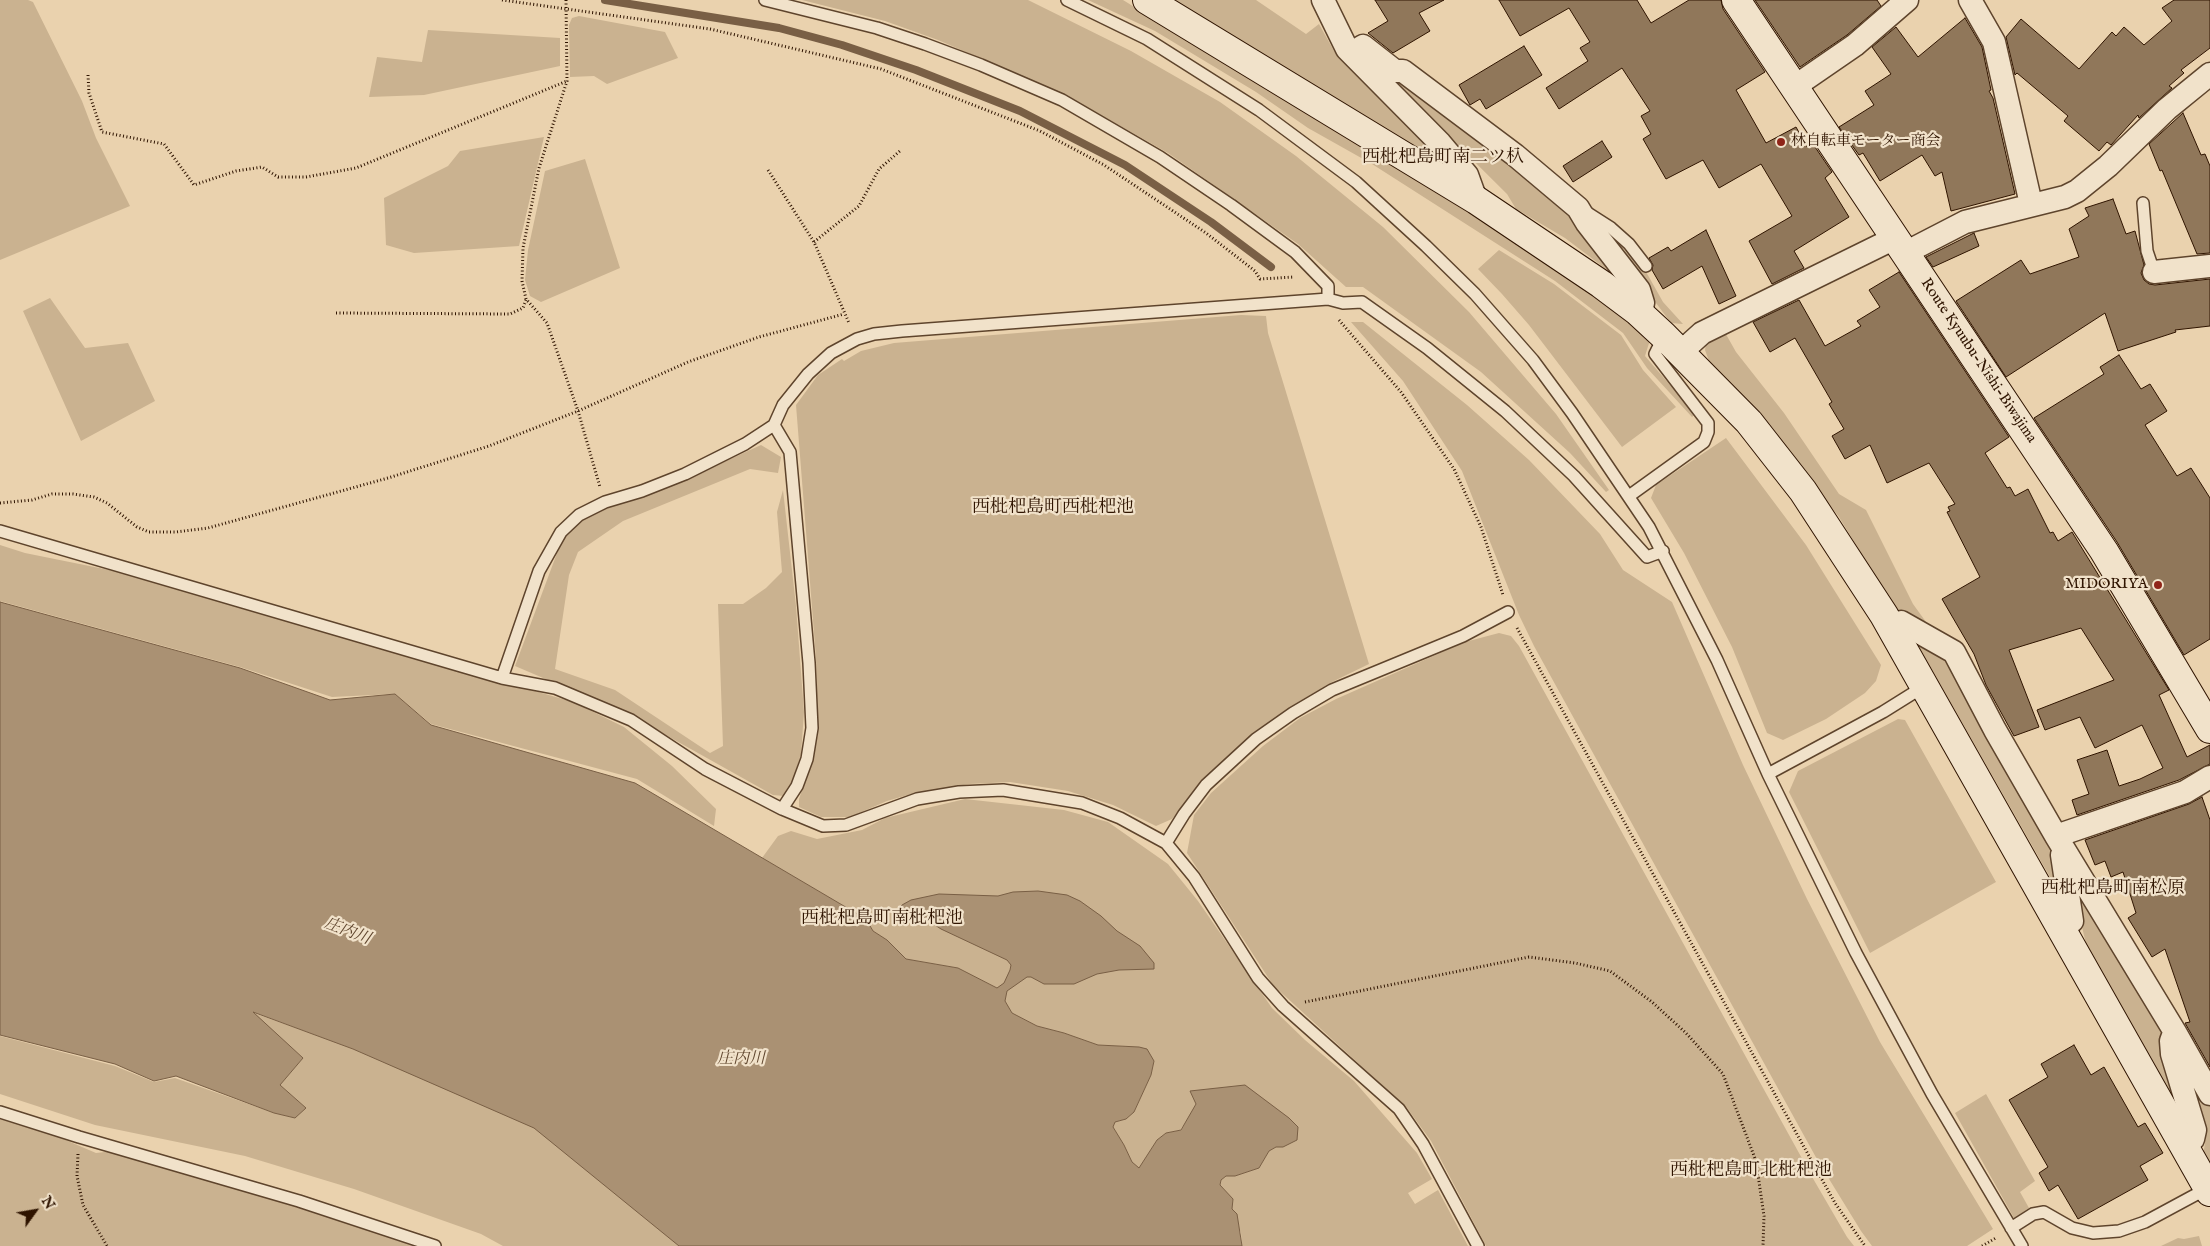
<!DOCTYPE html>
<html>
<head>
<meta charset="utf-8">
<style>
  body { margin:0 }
  #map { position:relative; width:2210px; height:1246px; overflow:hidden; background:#ead2ae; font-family:"IM FELL English",serif }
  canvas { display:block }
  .north { position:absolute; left:10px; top:1186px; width:50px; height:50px; -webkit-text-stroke:4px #f1e2ca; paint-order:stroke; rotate:58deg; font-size:14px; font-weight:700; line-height:20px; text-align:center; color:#2f1400 }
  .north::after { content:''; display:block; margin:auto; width:18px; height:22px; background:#2f1400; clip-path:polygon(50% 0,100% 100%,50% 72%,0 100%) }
</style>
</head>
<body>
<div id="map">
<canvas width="2210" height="1246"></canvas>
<div class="north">N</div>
</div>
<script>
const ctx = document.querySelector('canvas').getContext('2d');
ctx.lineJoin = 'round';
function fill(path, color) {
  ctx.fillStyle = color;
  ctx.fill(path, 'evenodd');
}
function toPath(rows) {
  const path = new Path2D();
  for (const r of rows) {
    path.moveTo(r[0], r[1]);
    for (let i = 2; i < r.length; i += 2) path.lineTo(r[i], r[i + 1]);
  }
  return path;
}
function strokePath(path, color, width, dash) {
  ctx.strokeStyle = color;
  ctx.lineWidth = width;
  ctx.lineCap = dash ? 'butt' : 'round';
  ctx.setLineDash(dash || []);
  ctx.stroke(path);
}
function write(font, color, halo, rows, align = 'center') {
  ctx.font = font + ' "IM FELL English","Noto Serif JP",serif';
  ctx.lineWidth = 4.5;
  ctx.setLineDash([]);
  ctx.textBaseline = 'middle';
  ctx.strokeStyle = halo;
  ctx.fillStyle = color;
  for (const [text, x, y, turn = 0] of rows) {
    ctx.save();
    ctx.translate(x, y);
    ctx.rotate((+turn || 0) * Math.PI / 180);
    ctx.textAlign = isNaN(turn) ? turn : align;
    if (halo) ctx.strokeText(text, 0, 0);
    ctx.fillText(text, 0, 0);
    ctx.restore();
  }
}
const green = toPath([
  [0,0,28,0,33,2,82,101,96,138,130,206,0,260],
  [802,0,1028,0,1131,51,1220,102,1296,156,1383,227,1469,312,1556,414,1609,490,1606,492,1570,453,1481,372,1363,287,1346,287,1298,244,1168,153,1064,94,938,40,885,21],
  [1088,0,1123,0,1565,272,1650,340,1645,356,1695,414,1692,417,1647,368,1623,333,1555,281,1372,164,1308,128,1256,92,1155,31],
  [1172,0,1256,0,1306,34,1319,24,1334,51,1451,169],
  [579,16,665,32,678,58,607,84,594,76,570,77,569,25,572,18],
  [428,30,560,38,560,66,424,95,369,97,377,57,422,62],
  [1370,56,1583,223,1627,285,1565,238,1516,209,1507,194,1370,58],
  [544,137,519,246,414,253,386,245,384,198,448,166,460,151],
  [585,159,620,268,541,302,530,296,525,280,528,250,545,171],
  [1596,223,1645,270,1663,302,1683,324,1671,323],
  [1499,250,1554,284,1621,335,1643,370,1676,407,1622,447,1529,325,1502,294,1478,269],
  [50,298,85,348,128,343,155,401,81,441,23,311],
  [1241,315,1266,316,1268,333,1369,664,1332,682,1295,704,1255,732,1216,767,1172,819,1156,826,1113,805,1068,791,1010,782,969,784,911,794,887,801,850,817,821,817,799,807,799,799,812,760,818,734,816,658,796,405,818,375,842,359,844,361,861,351,894,343],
  [1351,322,1363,322,1467,405,1529,460,1600,534,1623,570,1672,602,1743,765,1807,899,1880,1042,1993,1229,1967,1246,1872,1246,1861,1231,1818,1161,1534,646,1519,615,1462,471,1403,381],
  [1723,329,1736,352,1784,413,1839,494,1866,510,1913,604,1934,633,1896,611,1839,517,1787,450,1709,361,1705,350,1707,339],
  [1726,438,1806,545,1881,665,1876,681,1865,693,1826,719,1783,740,1767,733,1732,647,1684,553,1651,498,1656,485],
  [761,445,781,457,778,473,750,469,623,521,578,552,569,575,555,669,615,690,710,753,723,746,718,604,743,604,766,588,782,572,777,512,783,490,796,606,804,712,801,754,792,783,784,796,773,795,630,715,515,666,563,537,583,518,608,507,689,478],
  [0,545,25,553,129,574,573,702,624,727,672,766,716,809,714,826,637,779,431,724,395,694,332,697,240,667,0,601],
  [1499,633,1511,636,1519,646,1815,1182,1847,1237,1854,1246,1486,1246,1431,1141,1407,1108,1273,985,1187,853,1194,815,1211,793,1263,746,1300,718,1336,699,1465,642],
  [1913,636,1951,657,2057,844,2067,907],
  [1898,719,1905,720,1996,882,1870,953,1789,792,1798,771],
  [965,799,1064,810,1108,822,1168,864,1198,901,1272,1008,1305,1040,1354,1081,1417,1153,1432,1179,1408,1193,1415,1204,1438,1190,1468,1246,1242,1246,1241,1233,1232,1209,1233,1200,1220,1185,1221,1179,1226,1176,1235,1176,1259,1168,1269,1151,1276,1147,1191,1091,1196,1104,1190,1117,1180,1130,1166,1133,1157,1140,1139,1169,1132,1162,1124,1145,1113,1127,1115,1122,1126,1119,1134,1112,1151,1075,1154,1061,1139,1047,1098,1045,1064,1033,1037,1026,1012,1013,997,988,958,968,906,959,887,940,873,931,866,919,762,858,778,836,791,831,817,839,862,830,885,818],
  [2069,872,2167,1026,2183,1115,2087,948],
  [251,1012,341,1044,457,1092,562,1139,704,1246,503,1246,481,1234,354,1189,245,1156,95,1125,0,1094,0,1036,115,1066,154,1082,175,1078,274,1113,295,1118,306,1108,280,1085,303,1058],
  [2178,1046,2210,1102,2210,1167,2203,1155,2206,1137,2196,1117],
  [1986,1094,2035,1181,2020,1192,2029,1208,2014,1218,1955,1113],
  [0,1115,33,1126,96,1153,140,1148,312,1198,375,1221,434,1246,0,1246],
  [2199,1236,2202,1246,2161,1246,2178,1238,2184,1239]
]);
const water = toPath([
  [0,602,240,668,330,700,395,694,431,725,635,783,866,919,873,931,887,940,906,959,958,968,997,988,1004,983,1010,970,1011,965,1007,960,941,929,918,914,902,914,899,908,902,905,911,900,939,894,998,896,1013,892,1038,891,1067,895,1080,901,1101,916,1117,931,1140,946,1154,963,1154,969,1119,970,1097,974,1074,984,1044,984,1031,977,1027,977,1007,991,1005,1001,1012,1013,1037,1026,1064,1033,1098,1045,1139,1047,1147,1049,1154,1061,1151,1075,1134,1112,1126,1119,1115,1122,1113,1127,1124,1145,1132,1162,1139,1168,1157,1140,1166,1133,1181,1130,1196,1104,1190,1091,1245,1085,1289,1118,1298,1127,1297,1140,1283,1147,1276,1147,1269,1151,1259,1168,1235,1176,1226,1176,1221,1180,1220,1185,1233,1199,1232,1209,1237,1214,1242,1246,679,1246,534,1128,353,1049,253,1012,303,1058,280,1085,306,1108,295,1118,274,1113,176,1076,154,1081,115,1064,0,1035,0,602]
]);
const stream = toPath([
  [605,0,779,28,842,45,916,70,1020,111,1125,165,1211,222,1271,267]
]);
const building = toPath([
  [1375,0,1444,0,1419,13,1430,31,1393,53,1368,33,1388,21,1375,0],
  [1499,0,1637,0,1651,23,1689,0,1721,0,1723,9,1765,72,1736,90,1766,143,1796,127,1807,147,1813,144,1832,172,1825,178,1849,217,1794,251,1804,268,1772,284,1749,241,1792,216,1761,164,1719,188,1703,160,1666,179,1643,139,1651,134,1641,116,1650,111,1622,68,1559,109,1546,88,1588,61,1580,48,1590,42,1569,8,1520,36,1499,0],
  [1755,0,1877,0,1881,6,1847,35,1800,67,1755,0],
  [2174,0,2210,0,2210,48,2181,70,2184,73,2169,86,2172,88,2139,118,2138,115,2111,145,2107,142,2099,151,2064,121,2068,116,2017,73,2015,75,2006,37,2021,19,2079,69,2112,32,2116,36,2124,27,2144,45,2172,21,2162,8,2174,0],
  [1965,18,1982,47,1991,90,1989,91,1993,98,2015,194,1951,211,1942,172,1935,176,1922,155,1880,181,1863,153,1859,155,1839,127,1874,105,1865,91,1891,74,1872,47,1896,27,1918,57,1965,18],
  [1524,46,1542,75,1486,109,1480,99,1470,105,1459,85,1524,46],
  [2183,113,2201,155,2205,154,2210,166,2210,253,2197,254,2162,170,2160,171,2149,144,2183,113],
  [1602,141,1612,157,1573,182,1563,166,1602,141],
  [2113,199,2126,234,2135,231,2144,265,2141,273,2144,280,2149,284,2155,285,2210,279,2210,326,2175,330,2176,332,2118,351,2105,313,2006,377,1956,301,2021,260,2030,274,2079,257,2069,229,2089,216,2085,208,2113,199],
  [1706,230,1736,296,1719,304,1702,266,1663,289,1652,270,1653,265,1649,258,1668,247,1671,251,1706,230],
  [1974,233,1979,246,1933,267,1926,257,1974,233],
  [1899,272,2009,437,1985,453,2007,488,2010,487,2015,496,2028,489,2050,533,2053,532,2058,541,2072,532,2169,690,2159,695,2187,757,2210,745,2210,764,2179,780,2077,815,2072,800,2089,794,2077,760,2107,750,2119,786,2140,779,2163,768,2142,725,2095,748,2080,717,2045,730,2037,710,2114,680,2081,628,2009,650,2039,727,2014,736,1986,685,1974,654,1942,599,1980,577,1947,512,1950,511,1948,507,1955,504,1929,463,1887,483,1870,445,1845,459,1832,436,1844,429,1829,404,1832,402,1795,338,1770,352,1753,322,1799,300,1825,346,1861,326,1857,321,1880,307,1869,290,1899,272],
  [2119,355,2141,389,2150,384,2167,411,2145,425,2177,476,2191,468,2210,498,2210,639,2184,655,2117,542,2034,418,2104,374,2100,367,2119,355],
  [2202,797,2210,820,2210,1067,2185,1023,2190,1022,2165,949,2152,957,2128,918,2136,913,2123,872,2111,877,2105,861,2095,865,2085,840,2189,804,2202,797],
  [2074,1045,2091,1075,2104,1067,2138,1127,2145,1123,2163,1153,2140,1166,2148,1180,2078,1219,2058,1185,2049,1191,2039,1173,2048,1167,2009,1100,2048,1077,2041,1064,2074,1045]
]);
const path = toPath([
  [502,0,710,29,881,69,1040,131,1104,165,1206,233,1255,271,1260,279,1294,277],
  [566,0,567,81,539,168,523,248,522,281,526,299,547,323,578,411,600,487],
  [88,75,89,93,102,132,164,144,194,185,236,171,262,167,278,177,306,177,356,168,567,81],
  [768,170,814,242,849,323],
  [814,242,859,206,879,169,900,151],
  [336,313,510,314,523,308,526,300],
  [1339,320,1401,392,1454,469,1481,527,1503,595],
  [0,503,32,500,52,494,73,494,94,497,107,503,137,527,149,532,176,532,208,528,388,478,489,446,578,411,688,362,759,337,844,314],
  [1517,628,1835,1203,1865,1246],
  [1305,1002,1529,957,1575,963,1610,971,1652,1002,1686,1033,1723,1074,1756,1161,1764,1216,1763,1246],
  [78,1154,77,1176,83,1205,107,1246],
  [1982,1246,1996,1238]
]);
const lane = toPath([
  [765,0,877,28,925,44,981,65,1062,100,1160,157,1231,205,1295,252,1328,286,1328,299],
  [1067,0,1147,39,1259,110,1356,182,1426,246,1475,294,1533,360,1572,413,1649,527,1717,660,1768,774,1883,712,1923,687],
  [2143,203,2147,251,2154,272],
  [1586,212,1611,228,1629,244,1646,266],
  [774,425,790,452,809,663,812,728,807,759,797,786,782,809,823,826,846,825,917,799,959,792,1003,790,1082,803,1120,818,1166,843,1194,877,1258,978,1283,1006,1399,1109,1423,1144,1478,1246],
  [1629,496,1704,442,1708,432,1708,423,1655,354,1664,336],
  [0,531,502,678,539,571,561,532,579,515,605,502,642,491,685,474,745,444,774,425,783,405,808,374,831,353,857,339,874,334,902,331,1328,299,1343,303,1362,302,1427,348,1505,411,1574,476,1647,557,1663,551],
  [502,678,555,688,631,720,705,769,782,809],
  [1768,774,1856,953,1932,1094,2022,1246],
  [1166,843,1184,814,1206,785,1256,739,1293,713,1332,690,1463,636,1508,612],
  [0,1112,79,1137,299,1201,435,1246],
  [2011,1228,2033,1214,2044,1212,2072,1228,2093,1233,2119,1231,2145,1222,2208,1188]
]);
const street = toPath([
  [1323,0,1347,49,1440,143,1467,175,1476,200],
  [1970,0,1994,42,2031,204],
  [1352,53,1363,46,1395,71,1403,71,1515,155,1578,208,1587,223,1639,290,1643,303,1637,311],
  [1794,87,1855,45,1907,0],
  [1905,253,1965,222,2065,197,2077,191,2108,166,2167,109,2210,74],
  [2154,272,2210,266],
  [1681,352,1702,333,1895,238],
  [1890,625,1901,622,1954,652,1995,730,2056,836,2175,1032,2210,1094],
  [2056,836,2185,792,2210,777],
  [2061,930,2072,921,2062,855],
  [2174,1033,2171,1041,2172,1054,2195,1130,2193,1139,2184,1146]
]);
const secondary = toPath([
  [1147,0,1476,200,1601,284,1637,311,1664,336,1749,422,1803,491,1884,615,2210,1192],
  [1736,0,2104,551,2210,729]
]);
const markers = [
  [1781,142,5,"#8f2418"],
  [2158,585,5,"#8f2418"]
];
const poiNames = [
  ["林自転車モーター商会",1791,142],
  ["MIDORIYA",2148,585,"right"]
];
const streetNames = [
  ["Route Kyuubu-Nishi-Biwajima",1978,361,56]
];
const waterNames = [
  ["庄内川",347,932,21],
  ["庄内川",741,1060]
];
const quarterNames = [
  ["西枇杷島町南二ツ杁",1443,158],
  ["西枇杷島町西枇杷池",1053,508],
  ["西枇杷島町南松原",2113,889],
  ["西枇杷島町南枇杷池",882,919],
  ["西枇杷島町北枇杷池",1751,1171]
];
fill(green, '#cab290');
fill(water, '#aa9173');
strokePath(water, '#795f45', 1);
strokePath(stream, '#795f45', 8);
fill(building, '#90775a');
strokePath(building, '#2f1400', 1);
strokePath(lane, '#5e442c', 14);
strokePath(street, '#5e442c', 25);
strokePath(secondary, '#2f1400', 30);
strokePath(path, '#2f1400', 3, [1, 2.5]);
strokePath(lane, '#f1e2ca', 11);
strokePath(street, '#f1e2ca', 22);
strokePath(secondary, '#f1e2ca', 28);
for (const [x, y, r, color] of markers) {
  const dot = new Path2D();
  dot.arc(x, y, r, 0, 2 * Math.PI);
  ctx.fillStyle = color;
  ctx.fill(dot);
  strokePath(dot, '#f1e2ca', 2);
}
write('15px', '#2f1400', '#f1e2ca', poiNames, 'left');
write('15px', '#2f1400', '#f1e2ca', streetNames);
write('italic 16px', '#60462e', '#f1e2ca', waterNames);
write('18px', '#2f1400', '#f1e2ca', quarterNames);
</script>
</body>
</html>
